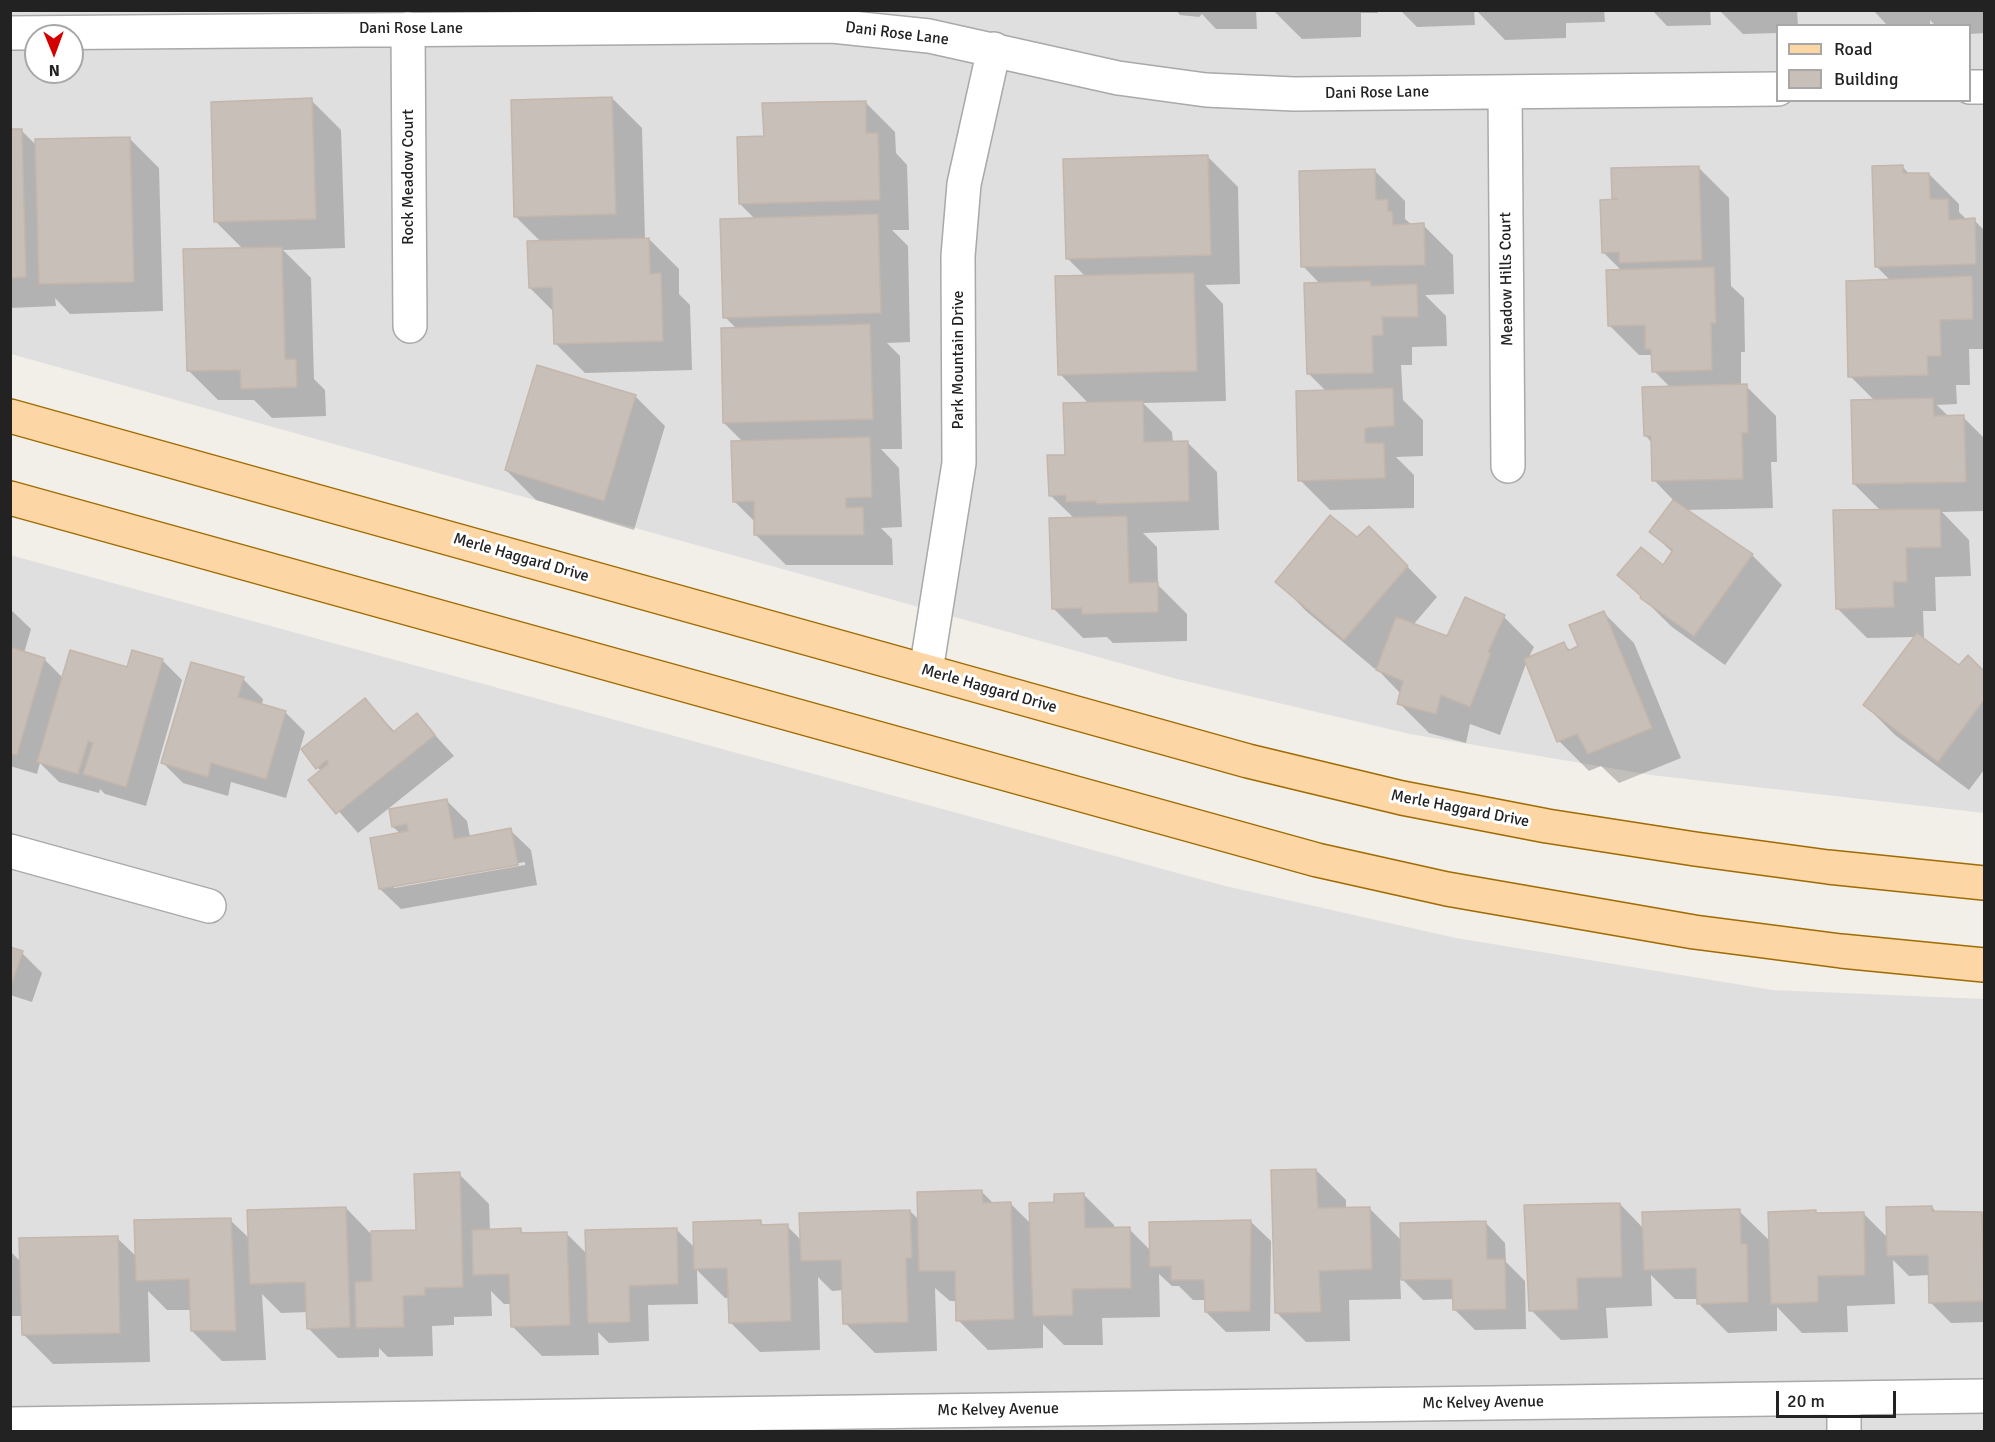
<!DOCTYPE html>
<html>
<head>
<meta charset="utf-8">
<style>
  body { margin:0 }
  #map { position:relative; width:1995px; height:1442px; overflow:hidden; background:#f2efe9; font-family:Signika,sans-serif }
  canvas { display:block }
  .frame { position:absolute; inset:0; border:12px solid #222; pointer-events:none }
  .legend { position:absolute; left:1776px; top:24px; width:195px; height:78px; box-sizing:border-box; background:#fff; border:2px solid #a7a7a7; margin:0; padding:8px 10px; list-style:none; font-size:18px; color:#222 }
  .legend li { display:flex; align-items:center; gap:12px; height:30px }
  .legend b { width:30px; border:2px solid #a7a7a7 }
  .north { position:absolute; left:24px; top:24px; width:60px; height:60px; box-sizing:border-box; background:#fff; border:2px solid #a7a7a7; border-radius:50%; rotate:179deg; font-size:16px; font-weight:700; line-height:24px; text-align:center; color:#222 }
  .north::after { content:''; display:block; margin:auto; width:21px; height:27px; background:#d40000; clip-path:polygon(50% 0,100% 100%,50% 72%,0 100%) }
  .scale { position:absolute; left:1776px; top:1391px; width:120px; height:27px; box-sizing:border-box; border:3px solid #222; border-top:0; padding-left:8px; font-size:18px; line-height:21px; white-space:nowrap; color:#222; -webkit-text-stroke:4px #fff; paint-order:stroke }
</style>
</head>
<body>
<div id="map">
<canvas width="1995" height="1442"></canvas>
<div class="frame"></div>
<ul class="legend">
<li><b style="height:8px;background:#fcd6a4"></b>Road</li>
<li><b style="height:16px;background:#c7bfb8"></b>Building</li>
</ul>
<div class="north">N</div>
<div class="scale">20 m</div>
</div>
<script>
const ctx = document.querySelector('canvas').getContext('2d');
ctx.lineJoin = 'round';
function fill(path, color) {
  ctx.fillStyle = color;
  ctx.fill(path, 'evenodd');
}
function toPath(rows) {
  const path = new Path2D();
  for (const r of rows) {
    path.moveTo(r[0], r[1]);
    for (let i = 2; i < r.length; i += 2) path.lineTo(r[i], r[i + 1]);
  }
  return path;
}
function strokePath(path, color, width, dash) {
  ctx.strokeStyle = color;
  ctx.lineWidth = width;
  ctx.lineCap = dash ? 'butt' : 'round';
  ctx.setLineDash(dash || []);
  ctx.stroke(path);
}
function write(font, color, halo, rows, align = 'center') {
  ctx.font = font + ' Signika,sans-serif';
  ctx.lineWidth = 6;
  ctx.setLineDash([]);
  ctx.textBaseline = 'middle';
  ctx.strokeStyle = halo;
  ctx.fillStyle = color;
  for (const [text, x, y, turn = 0] of rows) {
    ctx.save();
    ctx.translate(x, y);
    ctx.rotate((+turn || 0) * Math.PI / 180);
    ctx.textAlign = isNaN(turn) ? turn : align;
    if (halo) ctx.strokeText(text, 0, 0);
    ctx.fillText(text, 0, 0);
    ctx.restore();
  }
}
const residential = toPath([
  [10,11,1984,11,1984,813,1651,775,1410,734,1177,679,11,354],
  [1778,26,1970,26,1970,100,1778,100],
  [36,36,72,36,72,72,36,72],
  [10,555,1225,886,1456,938,1772,990,1984,999,1984,1431,11,1431]
]);
const shadow = toPath([
  [1176,10,1256,10,1257,29,1216,29,1202,14,1199,17,1180,15],
  [1273,10,1378,10,1378,13,1361,13,1361,37,1302,39],
  [1400,10,1474,10,1475,25,1417,27],
  [1476,10,1604,10,1605,22,1566,23,1566,38,1505,40],
  [1652,10,1710,10,1711,25,1667,26],
  [1719,10,1797,10,1798,26,1778,26,1778,33,1743,34],
  [1873,10,1984,10,1984,33,1970,34,1970,26,1936,26,1930,20,1930,26,1888,26],
  [612,98,642,128,645,239,649,239,679,269,679,294,690,305,692,370,585,373,555,343,554,312,530,288,541,242,515,216],
  [311,100,341,130,345,248,283,250,311,278,314,379,325,390,326,416,272,418,254,400,218,400,188,370,243,249,215,221],
  [865,102,895,132,896,153,907,165,909,230,892,230,908,246,910,342,887,343,900,356,902,449,881,449,899,468,902,527,881,528,892,539,893,565,786,565,756,535,755,522,734,501,743,442,724,423,737,329,725,317,756,220,740,204,765,138],
  [21,130,36,145,129,138,159,168,163,311,70,314,55,298,56,306,10,308,10,131],
  [1208,157,1238,187,1240,284,1205,285,1223,304,1226,401,1143,403,1172,432,1173,443,1187,442,1217,472,1219,530,1143,533,1157,547,1158,585,1187,614,1187,641,1113,643,1107,637,1083,638,1053,608,1074,518,1050,495,1089,404,1060,374,1086,277,1067,258],
  [1902,166,1910,175,1929,174,1959,204,1959,212,1967,220,1974,220,1984,230,1984,349,1969,349,1970,385,1956,385,1957,404,1937,405,1949,417,1963,417,1984,438,1984,511,1942,512,1969,540,1971,576,1935,577,1936,611,1923,611,1924,637,1920,637,1959,667,1968,657,1984,673,1984,770,1969,790,1895,735,1865,705,1916,637,1867,638,1837,608,1881,511,1854,484,1875,401,1850,376,1891,281,1876,266],
  [1699,168,1729,198,1731,286,1744,298,1745,352,1741,352,1741,386,1746,386,1776,416,1777,462,1771,462,1773,508,1686,510,1752,555,1782,585,1725,665,1672,627,1619,575,1663,568,1673,553,1651,532,1674,501,1654,480,1652,443,1645,435,1671,388,1654,371,1653,355,1639,355,1609,325,1622,271,1603,252,1617,201,1613,197],
  [1375,171,1405,201,1405,219,1412,225,1423,225,1453,255,1454,294,1425,295,1446,316,1447,346,1412,347,1412,365,1401,365,1403,400,1423,420,1423,456,1396,457,1414,475,1414,508,1330,510,1300,480,1327,392,1308,373,1320,284,1303,266],
  [635,396,665,426,634,530,536,500,506,470],
  [1357,539,1399,558,1437,597,1413,625,1447,638,1504,617,1534,647,1528,659,1564,644,1571,651,1579,647,1604,613,1634,643,1681,758,1619,783,1601,766,1589,771,1559,741,1527,661,1500,735,1470,724,1466,743,1429,733,1399,703,1401,694,1378,670,1380,664,1375,669,1306,611,1277,581],
  [10,609,31,629,24,653,44,659,63,678,128,669,162,660,182,680,146,806,105,794,100,789,99,793,59,782,40,763,37,774,10,766],
  [243,679,263,699,262,705,285,712,305,732,286,798,231,782,228,796,183,783,163,763],
  [365,700,395,732,417,715,454,756,358,833,311,780,321,771,318,768],
  [447,801,467,821,470,837,510,830,531,850,537,885,401,909,380,889,401,834,393,827],
  [525,862,525,865,394,888,394,885],
  [10,949,22,953,42,973,32,1002,10,995],
  [1316,1170,1346,1200,1346,1209,1369,1208,1402,1241,1485,1222,1505,1243,1506,1262,1525,1281,1526,1329,1475,1330,1454,1309,1454,1299,1423,1300,1400,1277,1401,1299,1349,1300,1350,1341,1306,1342,1276,1312],
  [459,1174,489,1204,490,1231,520,1230,525,1234,566,1233,587,1254,676,1229,695,1248,760,1222,765,1226,787,1226,801,1240,910,1211,919,1220,982,1192,994,1204,1010,1203,1032,1225,1055,1204,1084,1195,1114,1225,1114,1229,1129,1229,1151,1251,1250,1221,1271,1241,1270,1331,1226,1332,1206,1312,1206,1300,1193,1300,1179,1286,1172,1286,1159,1274,1160,1317,1102,1318,1103,1345,1064,1345,1043,1324,1043,1348,988,1350,958,1320,957,1301,950,1301,935,1288,937,1351,875,1353,845,1323,844,1290,832,1291,818,1277,820,1350,760,1352,730,1322,729,1298,725,1298,697,1270,698,1304,648,1305,649,1341,609,1343,598,1332,599,1355,542,1356,512,1326,512,1304,504,1304,491,1291,492,1316,454,1317,454,1325,432,1326,433,1356,388,1357,379,1348,379,1357,338,1358,308,1328,308,1312,281,1313,262,1294,266,1360,222,1361,192,1331,192,1310,167,1310,148,1291,150,1362,53,1364,23,1334,23,1316,10,1316,10,1251,21,1262,117,1238,137,1257,230,1220,250,1239,346,1208,372,1235,418,1232],
  [1620,1204,1644,1229,1739,1211,1771,1242,1815,1212,1818,1215,1863,1213,1888,1238,1932,1207,1937,1213,1981,1213,1984,1216,1984,1322,1951,1323,1930,1302,1930,1275,1909,1276,1893,1260,1895,1304,1847,1306,1848,1332,1802,1333,1777,1307,1777,1331,1728,1333,1698,1303,1698,1299,1675,1299,1651,1275,1652,1306,1606,1308,1608,1338,1561,1340,1531,1310,1526,1206]
]);
const building = toPath([
  [612,97,616,214,514,217,511,100,612,97],
  [312,98,316,219,214,222,211,102,312,98],
  [866,101,866,133,878,133,880,200,739,204,737,137,764,136,762,103,866,101],
  [10,129,22,129,26,277,10,278,10,129],
  [130,137,134,282,39,284,35,139,130,137],
  [1208,155,1211,255,1066,259,1063,159,1208,155],
  [1903,165,1903,173,1929,173,1930,199,1948,199,1949,220,1975,218,1976,264,1875,267,1872,166,1903,165],
  [1699,166,1702,260,1619,263,1619,252,1602,253,1600,200,1618,199,1612,198,1611,168,1699,166],
  [1375,169,1376,200,1388,199,1388,211,1392,211,1393,225,1424,223,1425,265,1301,267,1299,171,1375,169],
  [878,214,881,313,723,318,720,219,878,214],
  [649,238,650,274,661,273,663,341,554,344,552,287,529,288,527,241,649,238],
  [282,247,285,359,296,359,297,387,241,389,240,370,187,371,183,249,282,247],
  [1714,267,1716,323,1711,323,1712,370,1652,372,1651,349,1645,349,1645,325,1608,326,1606,270,1714,267],
  [1194,273,1197,371,1058,375,1055,276,1194,273],
  [1972,276,1973,319,1940,320,1941,356,1927,356,1928,375,1848,377,1846,281,1972,276],
  [1371,281,1371,286,1417,284,1418,317,1382,317,1383,335,1372,336,1373,373,1307,374,1304,283,1371,281],
  [870,324,873,419,723,423,721,328,870,324],
  [537,365,636,395,604,501,505,470,537,365],
  [1747,384,1748,433,1742,433,1743,479,1652,481,1651,436,1644,436,1642,387,1747,384],
  [1393,388,1394,426,1365,428,1365,443,1384,443,1385,478,1298,481,1296,391,1393,388],
  [1933,398,1934,416,1964,415,1966,482,1853,484,1851,400,1933,398],
  [1143,401,1144,442,1188,441,1189,501,1096,504,1096,501,1066,502,1066,495,1049,496,1047,455,1065,455,1063,403,1143,401],
  [870,437,872,497,846,498,846,508,863,507,864,535,754,535,754,501,733,502,731,441,870,437],
  [1673,500,1753,554,1694,636,1640,598,1641,596,1617,575,1641,547,1663,565,1673,550,1649,532,1673,500],
  [1940,509,1941,547,1906,548,1907,582,1893,582,1894,607,1836,609,1833,510,1940,509],
  [1330,515,1357,537,1369,526,1408,566,1344,640,1275,582,1330,515],
  [1127,516,1129,583,1158,582,1158,612,1082,614,1082,608,1052,609,1049,518,1127,516],
  [1465,597,1505,615,1488,652,1491,653,1470,707,1441,695,1436,714,1397,704,1403,681,1376,670,1396,617,1447,636,1465,597],
  [1604,611,1652,728,1588,754,1577,734,1557,742,1524,659,1564,642,1568,651,1578,646,1569,625,1604,611],
  [1917,633,1959,665,1968,655,1984,671,1984,700,1938,762,1863,705,1917,633],
  [10,647,45,658,17,755,10,753,10,647],
  [70,650,127,667,132,650,163,659,126,787,83,774,93,743,88,741,78,774,37,762,70,650],
  [191,662,244,677,238,697,286,711,266,779,211,763,208,777,161,763,191,662],
  [365,698,393,732,417,713,435,735,336,814,308,780,328,764,327,760,316,769,301,749,365,698],
  [447,799,454,839,511,828,518,865,379,889,370,838,408,831,407,824,392,827,389,809,447,799],
  [10,947,23,951,12,983,10,983,10,947],
  [1316,1169,1318,1208,1370,1207,1372,1269,1319,1271,1321,1312,1275,1313,1271,1170,1316,1169],
  [460,1172,463,1287,425,1288,425,1295,403,1296,404,1327,356,1328,355,1282,372,1281,371,1231,416,1230,414,1174,460,1172],
  [982,1190,983,1203,1011,1202,1014,1319,956,1321,955,1271,919,1271,917,1192,982,1190],
  [1084,1193,1085,1228,1130,1227,1131,1288,1072,1289,1073,1315,1033,1316,1029,1203,1054,1202,1054,1194,1084,1193],
  [1620,1203,1622,1277,1577,1278,1578,1309,1529,1311,1524,1205,1620,1203],
  [1932,1206,1932,1211,1982,1212,1984,1301,1929,1303,1928,1255,1887,1256,1886,1207,1932,1206],
  [346,1207,350,1327,307,1329,305,1282,250,1284,247,1210,346,1207],
  [1740,1209,1741,1244,1747,1244,1748,1302,1697,1304,1696,1268,1644,1270,1642,1212,1740,1209],
  [910,1210,912,1258,906,1258,908,1322,843,1324,841,1260,801,1261,799,1213,910,1210],
  [1816,1210,1816,1213,1864,1212,1865,1275,1818,1276,1818,1302,1771,1304,1768,1212,1816,1210],
  [231,1218,236,1331,191,1331,189,1279,136,1281,134,1220,231,1218],
  [761,1220,761,1225,788,1224,791,1321,729,1323,727,1268,694,1269,693,1222,761,1220],
  [1251,1220,1250,1311,1205,1312,1204,1280,1171,1280,1171,1266,1150,1267,1149,1222,1251,1220],
  [1486,1221,1487,1259,1505,1259,1506,1309,1453,1310,1452,1279,1401,1280,1400,1223,1486,1221],
  [521,1228,521,1233,567,1232,570,1325,511,1327,509,1274,473,1275,472,1230,521,1228],
  [677,1228,678,1284,629,1286,630,1322,588,1323,585,1230,677,1228],
  [118,1236,120,1333,22,1335,19,1238,118,1236]
]);
const minor = toPath([
  [408,29,410,326],
  [10,33,832,26,929,36,1118,78,1206,90,1294,94,1778,89],
  [1970,87,1984,87],
  [1505,92,1508,466],
  [926,671,959,463,958,256,964,184,994,49],
  [10,851,209,906],
  [1844,1398,1844,1432],
  [10,1424,1984,1396]
]);
const major = toPath([
  [10,416,1248,761,1402,798,1547,826,1695,849,1828,867,1984,883],
  [10,498,1317,860,1447,889,1694,932,1841,951,1984,965]
]);
const streetNames = [
  ["Dani Rose Lane",411,29],
  ["Dani Rose Lane",897,34,7],
  ["Dani Rose Lane",1377,93,-1],
  ["Rock Meadow Court",409,177,-90],
  ["Meadow Hills Court",1507,279,-91],
  ["Park Mountain Drive",959,360,-90],
  ["Merle Haggard Drive",521,558,16],
  ["Merle Haggard Drive",989,689,16],
  ["Merle Haggard Drive",1460,809,11],
  ["Mc Kelvey Avenue",1483,1403,-1],
  ["Mc Kelvey Avenue",998,1410,-1]
];
fill(residential, '#e0dfdf');
fill(shadow, '#0003');
fill(building, '#c7bfb8');
strokePath(building, '#c4b6ab', 1.5);
strokePath(minor, '#a9a9a9', 36);
strokePath(major, '#a06b00', 36);
strokePath(minor, '#fff', 33);
strokePath(major, '#fcd6a4', 33);
write('16px', '#222', '#fff', streetNames);
</script>
</body>
</html>
